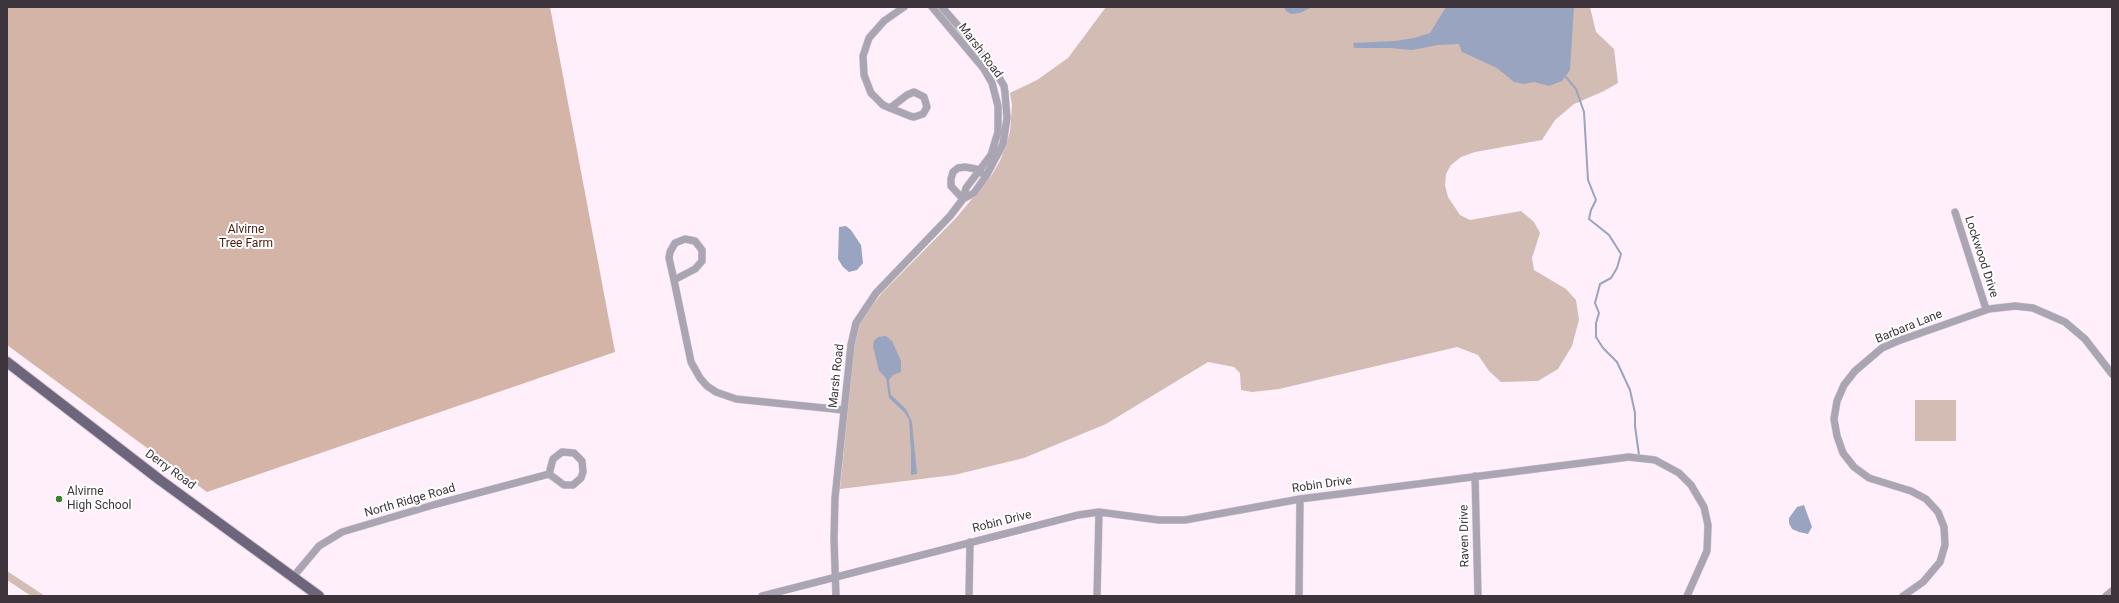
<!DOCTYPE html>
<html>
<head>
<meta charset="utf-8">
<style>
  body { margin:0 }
  #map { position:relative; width:2119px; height:603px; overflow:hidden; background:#feeffa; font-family:Roboto,sans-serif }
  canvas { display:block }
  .frame { position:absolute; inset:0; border:8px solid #3e353c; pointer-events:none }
</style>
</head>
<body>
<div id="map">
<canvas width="2119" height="603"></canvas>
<div class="frame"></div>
</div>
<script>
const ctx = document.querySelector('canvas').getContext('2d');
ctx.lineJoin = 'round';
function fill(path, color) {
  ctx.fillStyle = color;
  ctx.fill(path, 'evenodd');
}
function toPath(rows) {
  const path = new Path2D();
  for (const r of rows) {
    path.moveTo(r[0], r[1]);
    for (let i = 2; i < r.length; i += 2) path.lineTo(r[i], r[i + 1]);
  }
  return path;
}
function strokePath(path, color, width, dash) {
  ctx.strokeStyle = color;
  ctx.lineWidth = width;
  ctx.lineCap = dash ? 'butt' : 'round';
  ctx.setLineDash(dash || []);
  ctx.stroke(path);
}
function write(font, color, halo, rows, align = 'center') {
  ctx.font = font + ' Roboto,sans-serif';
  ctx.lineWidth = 4;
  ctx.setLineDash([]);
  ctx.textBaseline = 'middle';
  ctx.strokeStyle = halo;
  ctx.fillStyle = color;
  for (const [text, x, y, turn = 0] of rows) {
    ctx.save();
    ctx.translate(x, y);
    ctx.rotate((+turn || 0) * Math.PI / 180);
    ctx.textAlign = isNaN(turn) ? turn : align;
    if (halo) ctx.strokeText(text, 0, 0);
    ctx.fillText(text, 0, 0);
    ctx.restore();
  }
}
const green = toPath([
  [1106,7,1590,7,1596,32,1614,49,1618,83,1604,91,1574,104,1555,120,1542,140,1475,152,1461,157,1451,165,1446,174,1445,185,1448,197,1460,215,1470,220,1521,211,1534,222,1540,233,1532,258,1534,270,1566,289,1576,300,1579,320,1572,346,1558,369,1538,381,1501,382,1489,371,1478,355,1457,347,1279,389,1252,392,1241,390,1240,373,1234,367,1208,362,1106,424,1024,458,954,475,840,489,854,347,857,329,863,317,882,293,956,218,991,176,1000,161,1010,132,1012,105,1010,93,1037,80,1068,58],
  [1915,400,1956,400,1956,441,1915,441],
  [7,571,45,596,31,596,7,580]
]);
const forest = toPath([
  [7,7,550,7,615,352,207,492,7,345]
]);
const water = toPath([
  [1284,7,1312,7,1300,13,1291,14,1286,11],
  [1446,7,1574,7,1570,70,1562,81,1549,86,1534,82,1524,84,1514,82,1497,68,1462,52,1459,44,1438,45,1412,50,1390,48,1354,48,1353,43,1395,41,1414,38,1430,33],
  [846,226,851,230,861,245,863,263,857,270,849,272,843,267,838,259,839,227],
  [886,336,892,341,901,361,901,372,893,375,889,380,890,390,891,395,906,409,912,422,917,474,911,475,911,452,909,419,904,412,889,398,886,378,879,371,873,346,874,341,878,337],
  [1804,505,1812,527,1808,534,1799,532,1792,529,1789,523,1789,518,1797,507]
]);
const stream = toPath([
  [1566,77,1576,89,1584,112,1588,180,1596,200,1591,210,1589,219,1609,235,1621,254,1617,268,1611,278,1600,284,1595,303,1599,313,1596,323,1596,337,1603,348,1617,362,1630,390,1635,413,1635,426,1639,455]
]);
const street = toPath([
  [942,7,991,64,1004,86,1005,93,1007,118,1003,144,986,176,974,193,963,199],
  [890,108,907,95,914,92,924,97,927,107,923,114,914,117,910,116,890,108,883,105,871,93,864,75,863,56,869,38,884,21,904,7],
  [963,199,951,186,951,179,953,172,958,168,965,167,976,169,983,174],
  [1955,212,1986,309],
  [674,280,695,269,702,261,702,250,695,241,685,239,675,243,670,252,669,258,674,280,691,362,700,378,707,386,716,392,736,399,844,410],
  [1475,476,1478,596],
  [293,577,319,546,342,532,433,505,549,474,564,485,573,485,581,478,583,472,582,461,574,453,562,452,553,459,549,474],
  [762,596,1078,515,1099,512,1159,520,1185,520,1300,499,1629,457,1655,460,1679,473,1691,485,1704,507,1708,525,1707,551,1687,596],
  [836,596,834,539,835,498,851,345,856,323,876,293,950,216,963,199,966,188,991,155,998,132,998,106,992,83,984,69,932,7],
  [969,596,970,542],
  [1097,596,1099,512],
  [1299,596,1300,499],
  [1903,596,1923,582,1940,562,1945,545,1944,527,1938,512,1926,499,1911,491,1869,478,1854,467,1843,453,1837,436,1834,419,1837,401,1844,385,1855,371,1882,348,1898,341,1989,309,2015,306,2033,308,2065,322,2085,339,2112,374],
  [2106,596,2112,591]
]);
const primary = toPath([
  [7,362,160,480,319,596]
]);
const markers = [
  [59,499,4,"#3c8328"]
];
const streetNames = [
  ["Marsh Road",980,51,53],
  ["Lockwood Drive",1981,257,72],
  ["Barbara Lane",1909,327,-22],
  ["Marsh Road",837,376,-84],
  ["Derry Road",170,470,36],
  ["Robin Drive",1322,485,-8],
  ["North Ridge Road",410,501,-16],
  ["Robin Drive",1002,522,-14],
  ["Raven Drive",1465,536,-91]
];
const parkNames = [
  ["Alvirne",246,230],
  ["Tree Farm",246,244]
];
const poiNames = [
  ["Alvirne",67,492],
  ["High School",67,506]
];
fill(green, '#d2bcb4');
fill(forest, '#d5b4a8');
fill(water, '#99a4c0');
strokePath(stream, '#99a4c0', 2);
strokePath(street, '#d8cad4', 8);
strokePath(primary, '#d8cad4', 12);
strokePath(street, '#aaa5b2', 7);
strokePath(primary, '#6c657b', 10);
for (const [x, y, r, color] of markers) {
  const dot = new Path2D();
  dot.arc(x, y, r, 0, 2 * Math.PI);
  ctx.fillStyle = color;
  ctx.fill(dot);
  strokePath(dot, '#fff', 1.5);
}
write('12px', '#3e353c', '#fff', streetNames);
write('12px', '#471c0c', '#fff', parkNames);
write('12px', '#3e353c', '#fff', poiNames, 'left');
</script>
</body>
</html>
